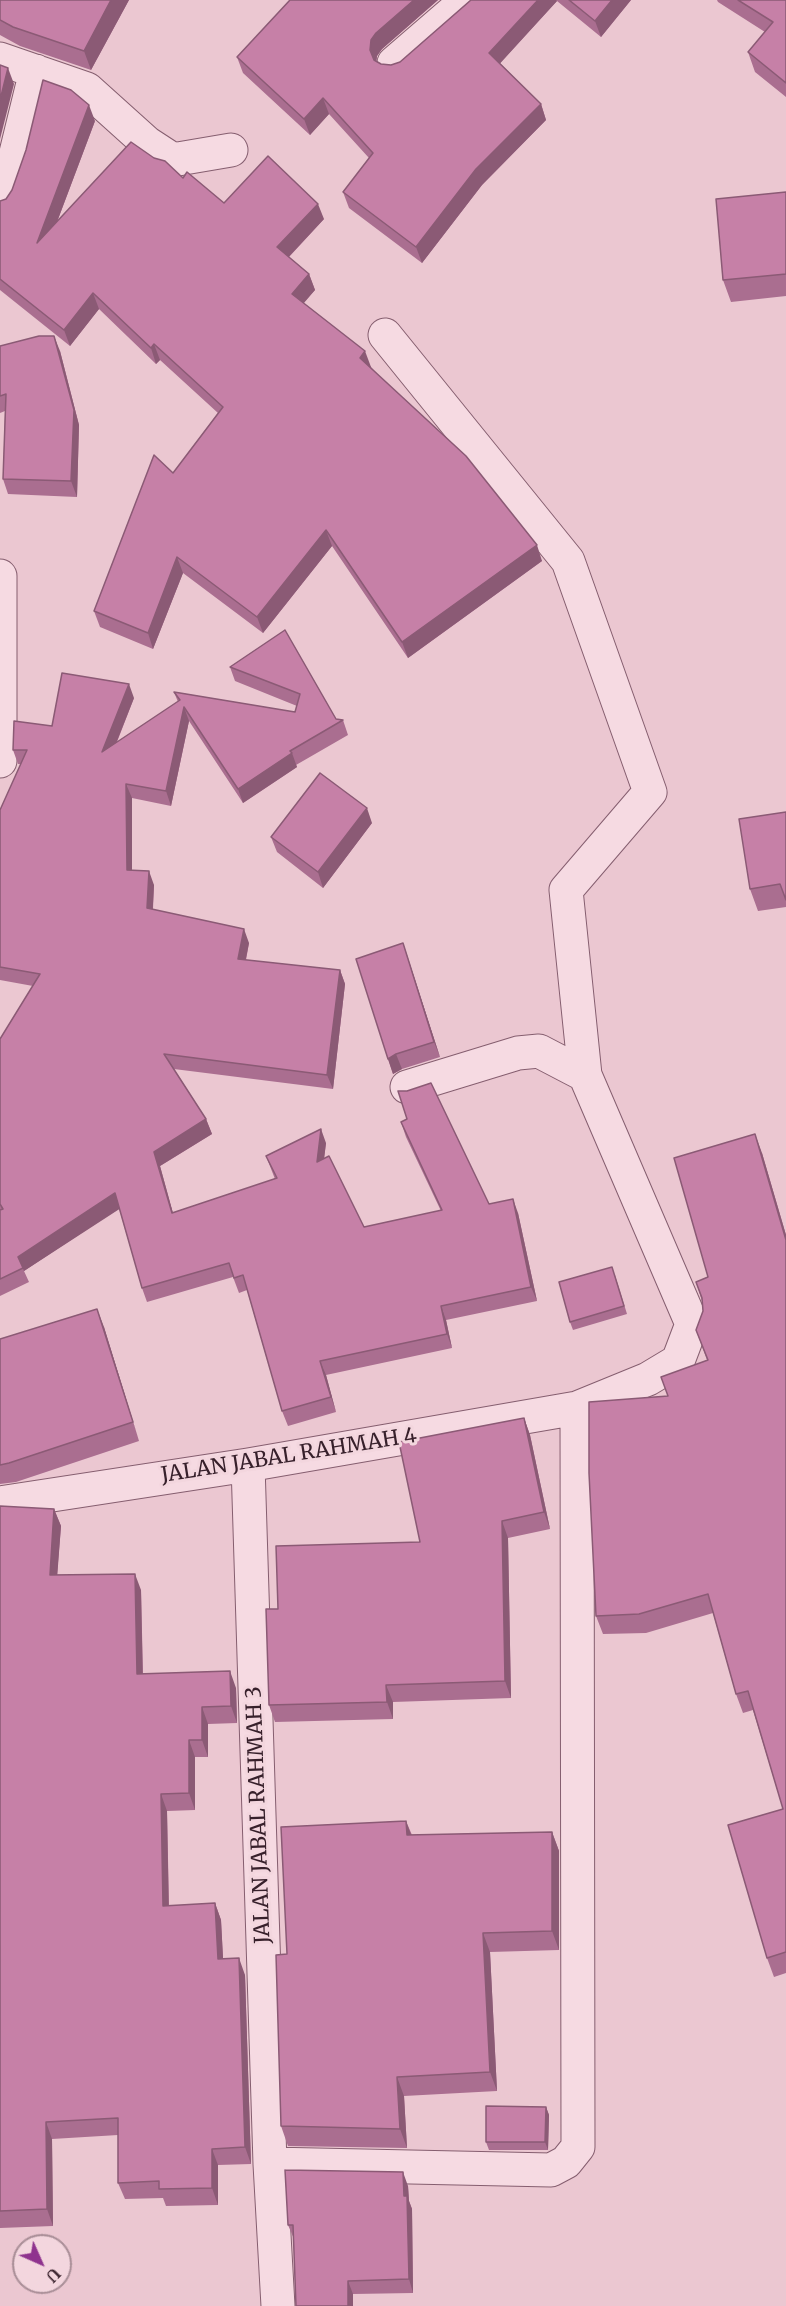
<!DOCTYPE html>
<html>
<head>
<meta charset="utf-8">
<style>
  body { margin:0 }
  #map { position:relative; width:786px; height:2306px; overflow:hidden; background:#ebc7d1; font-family:Merriweather,serif }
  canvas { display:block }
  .north { position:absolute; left:12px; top:2234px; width:60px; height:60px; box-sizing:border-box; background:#f3d6de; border:2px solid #a88d96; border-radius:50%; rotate:135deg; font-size:16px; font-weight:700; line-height:24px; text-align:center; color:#37202b }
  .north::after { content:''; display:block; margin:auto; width:21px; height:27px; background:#8f338e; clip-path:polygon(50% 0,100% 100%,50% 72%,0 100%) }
</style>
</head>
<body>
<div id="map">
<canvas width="786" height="2306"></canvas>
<div class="north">U</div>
</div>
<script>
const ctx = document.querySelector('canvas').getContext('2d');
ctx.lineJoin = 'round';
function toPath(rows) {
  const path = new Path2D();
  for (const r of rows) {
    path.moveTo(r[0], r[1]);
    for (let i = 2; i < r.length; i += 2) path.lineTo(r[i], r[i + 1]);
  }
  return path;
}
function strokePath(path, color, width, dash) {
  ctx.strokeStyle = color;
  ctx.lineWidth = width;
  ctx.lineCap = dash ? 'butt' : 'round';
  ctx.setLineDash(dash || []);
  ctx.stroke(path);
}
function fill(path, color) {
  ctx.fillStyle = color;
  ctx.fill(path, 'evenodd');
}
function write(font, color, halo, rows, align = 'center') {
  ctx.font = font + ' Merriweather,serif';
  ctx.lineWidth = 6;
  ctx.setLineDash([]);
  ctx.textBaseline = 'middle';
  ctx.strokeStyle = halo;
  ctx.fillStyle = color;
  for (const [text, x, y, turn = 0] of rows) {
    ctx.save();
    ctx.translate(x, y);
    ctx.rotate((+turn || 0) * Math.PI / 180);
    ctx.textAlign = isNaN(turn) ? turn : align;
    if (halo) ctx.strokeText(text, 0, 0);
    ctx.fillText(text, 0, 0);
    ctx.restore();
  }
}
const minor = toPath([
  [0,59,87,89,147,143,170,158,178,159,231,150],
  [394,63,467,0],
  [0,200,14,161,36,71],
  [0,576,0,761],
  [407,1087,518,1053,539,1051,585,1075],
  [248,1465,270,2164],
  [0,1503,248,1465,577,1408,648,1379,678,1361,692,1324,585,1075,566,890,650,792,568,561,385,335],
  [278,2306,270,2164,551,2170,566,2162,578,2147,577,1408]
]);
const wall = toPath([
  [0,0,129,0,91,70,20,46,0,35],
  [290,0,438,0,382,49,377,56,376,61,381,64,391,65,400,62,471,0,631,0,601,37,557,1,500,63,541,104,546,120,482,185,422,263,349,208,343,192,369,158,329,114,310,135,243,73,237,57],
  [717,0,786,0,786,97,755,72,748,52,765,32,718,2],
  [95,121,57,222,183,178,224,203,324,219,289,257,309,274,315,290,303,303,371,367,542,561,408,658,332,546,263,633,183,573,153,649,100,627,94,611,173,473,218,413,160,360,156,364,99,309,70,346,0,290,0,201,6,199],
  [786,192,786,296,731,302,723,280],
  [0,346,60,351,79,425,77,497,8,494,3,479,5,411,0,413],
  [285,630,336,719,343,720,348,735,296,765,297,767,243,803,189,721,171,806,132,798,132,870,154,885,153,909,249,943,246,960,340,970,345,984,333,1089,174,1069,206,1119,212,1134,160,1166,173,1213,275,1179,266,1156,326,1143,324,1158,364,1227,441,1211,406,1137,401,1122,489,1204,518,1213,537,1301,446,1320,452,1348,326,1375,336,1412,288,1426,282,1411,247,1290,239,1293,233,1277,147,1302,142,1288,119,1208,24,1271,29,1282,0,1296,0,1039,33,986,0,980,0,810,21,764,18,764,13,750,52,726,134,698,117,742,178,702,174,692,295,712,297,706,235,681,230,667],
  [786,812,786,907,758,911,750,889],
  [372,823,323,888,277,852,271,837],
  [403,943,440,1057,402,1069,393,1074,388,1059],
  [762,1153,786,1235,786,1973,774,1977,767,1958,783,1809,753,1710,743,1713,736,1694,713,1613,646,1633,603,1634,596,1616,668,1396,707,1360,696,1330,703,1311,702,1301,696,1282,708,1277],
  [615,1275,627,1314,573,1330,570,1322],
  [104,1327,139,1441,16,1482,0,1484,0,1339],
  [524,1418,530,1435,550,1529,508,1538,511,1698,393,1702,393,1719,275,1722,269,1705,278,1609,420,1542],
  [0,1506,54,1509,61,1526,57,1575,141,1590,143,1674,236,1688,237,1723,208,1724,208,1757,195,1757,195,1810,167,1811,169,1906,215,1903,221,1920,223,1959,245,1975,251,2164,218,2165,218,2205,166,2206,163,2198,125,2199,118,2183,118,2135,52,2139,53,2226,0,2228],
  [406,1821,412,1835,552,1832,559,1851,559,1950,490,1952,497,2091,404,2096,407,2148,288,2146,281,2126,287,1954],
  [546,2107,549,2115,548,2150,489,2150,486,2142],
  [408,2186,409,2201,412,2209,413,2293,353,2294,353,2306,296,2306,294,2239,288,2225]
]);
const shadedWall = toPath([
  [111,0,129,0,91,70,84,51],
  [414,0,438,0,382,49,377,56,376,66,370,50,371,40,376,33],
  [538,0,556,0,557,1,495,69,489,53],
  [612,0,631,0,601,37,595,21],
  [8,68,14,84,0,139,0,100],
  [323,98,329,114,310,135,304,119],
  [541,104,546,120,482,185,422,263,416,247,476,169],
  [89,105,95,121,43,259,37,243],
  [318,204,324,219,283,263,277,247],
  [309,274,315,290,298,310,292,294],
  [93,293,99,309,70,346,64,330],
  [54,336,60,351,79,425,77,497,71,481],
  [154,344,160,360,156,364,151,348],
  [365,351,371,367,365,374,360,358],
  [326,530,332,546,263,633,257,617],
  [537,545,542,561,408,658,402,642],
  [177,557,183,573,153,649,148,633],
  [129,684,134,698,107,766,102,752],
  [184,707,189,721,171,806,166,791],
  [292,753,297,767,243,803,238,789],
  [126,784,132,798,132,884,127,870],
  [367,808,372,823,323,888,318,872],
  [149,871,154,885,152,922,147,908],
  [244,929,249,943,243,973,238,959],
  [403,943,408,958,440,1057,434,1042],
  [340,970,345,984,333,1089,327,1075],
  [396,1054,402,1069,393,1074,388,1059],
  [206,1119,212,1134,160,1166,177,1228,172,1213,154,1152],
  [321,1129,326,1143,322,1176,317,1162],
  [755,1134,762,1153,786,1235,786,1240],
  [115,1193,121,1208,24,1271,18,1257],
  [513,1199,518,1213,537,1301,531,1287],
  [441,1306,446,1320,452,1348,447,1334],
  [97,1309,104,1327,139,1441,133,1422],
  [320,1361,326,1375,336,1412,331,1397],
  [524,1418,530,1435,550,1529,544,1512],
  [54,1509,61,1526,56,1592,50,1575],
  [502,1521,508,1538,511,1698,505,1681],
  [135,1574,141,1590,143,1691,137,1674],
  [230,1671,236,1688,237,1723,231,1706],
  [386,1685,393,1702,393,1719,387,1702],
  [202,1707,208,1724,208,1757,202,1740],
  [189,1740,195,1757,195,1810,189,1793],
  [161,1794,167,1811,169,1923,163,1906],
  [406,1821,413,1840,407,1835],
  [552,1832,559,1851,559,1950,552,1931],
  [215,1903,221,1920,224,1976,218,1959],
  [483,1933,490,1952,497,2091,490,2072],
  [239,1958,245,1975,251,2164,245,2147],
  [397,2077,404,2096,407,2148,400,2129],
  [546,2107,549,2115,548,2150,545,2142],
  [46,2122,52,2139,53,2226,47,2209],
  [212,2149,218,2165,218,2205,212,2188],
  [403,2172,408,2186,409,2201,412,2209,413,2293,409,2279],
  [348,2281,353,2294,353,2306,348,2306]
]);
const building = toPath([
  [0,0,111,0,84,51,13,27,0,20,0,0],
  [290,0,414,0,376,33,371,40,370,50,374,60,381,64,391,65,400,62,471,0,538,0,489,53,541,104,476,169,416,247,343,192,373,153,323,98,304,119,237,57,290,0],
  [569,0,612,0,595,21,569,0],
  [738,0,786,0,786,83,748,52,773,22,738,0],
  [0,65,8,68,0,100,0,65],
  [43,80,71,90,89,105,37,243,131,142,154,158,165,161,183,178,187,172,224,203,268,156,318,204,277,247,309,274,292,294,365,351,360,358,466,456,537,545,402,642,326,530,257,617,177,557,148,633,94,611,154,455,173,473,223,407,154,344,151,348,93,293,64,330,0,279,0,201,6,199,12,190,26,150,43,80],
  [786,192,786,274,723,280,716,199,786,192],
  [39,336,54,336,74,410,71,481,3,479,6,394,0,396,0,346,39,336],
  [285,630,336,719,343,720,290,751,292,753,238,789,184,707,166,791,126,784,127,870,149,871,147,908,244,929,238,959,340,970,327,1075,164,1054,206,1119,154,1152,172,1213,277,1178,266,1156,321,1129,317,1162,329,1156,364,1227,442,1210,401,1122,407,1119,398,1091,407,1091,431,1083,489,1204,513,1199,531,1287,441,1306,447,1334,320,1361,331,1397,282,1411,243,1275,234,1278,229,1263,142,1288,115,1193,18,1257,23,1268,0,1279,0,1210,3,1209,0,1204,0,1039,40,974,0,967,0,810,27,750,13,750,14,721,52,726,62,673,129,684,102,752,180,700,174,692,295,712,300,694,230,667,285,630],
  [320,773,367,808,318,872,271,837,320,773],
  [786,812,786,900,780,884,750,889,739,819,786,812],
  [403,943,434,1042,396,1054,388,1059,356,959,403,943],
  [755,1134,786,1240,786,1952,767,1958,728,1825,783,1809,748,1691,736,1694,708,1594,639,1614,596,1616,589,1473,589,1402,668,1396,661,1377,708,1360,696,1330,703,1311,702,1298,696,1282,708,1277,674,1158,755,1134],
  [612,1267,624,1306,570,1322,559,1282,612,1267],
  [97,1309,133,1422,9,1463,0,1465,0,1339,97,1309],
  [524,1418,544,1512,502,1521,505,1681,386,1685,387,1702,269,1705,266,1609,278,1609,276,1546,420,1542,399,1442,524,1418],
  [0,1506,54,1509,50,1575,135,1574,137,1674,230,1671,231,1706,202,1707,202,1740,189,1740,189,1793,161,1794,163,1906,215,1903,218,1959,239,1958,245,2147,212,2149,212,2188,159,2189,159,2181,118,2183,118,2118,46,2122,47,2209,0,2211,0,1506],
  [406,1821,407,1835,552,1832,552,1931,483,1933,490,2072,397,2077,400,2129,281,2126,276,1955,287,1954,281,1827,406,1821],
  [486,2106,546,2107,545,2142,486,2142,486,2106],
  [285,2170,403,2172,404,2196,407,2196,409,2279,348,2281,348,2306,296,2306,293,2225,288,2225,285,2170]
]);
const streetNames = [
  ["JALAN JABAL RAHMAH 4",289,1456,-9],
  ["JALAN JABAL RAHMAH 3",259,1815,-92]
];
strokePath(minor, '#855e6f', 35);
strokePath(minor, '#f6dae2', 33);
fill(wall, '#aa6e90');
fill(shadedWall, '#8b5a75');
fill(building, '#c680a7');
strokePath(building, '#8b5a75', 1.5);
write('21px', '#37202b', '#f3d6de', streetNames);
</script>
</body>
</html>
